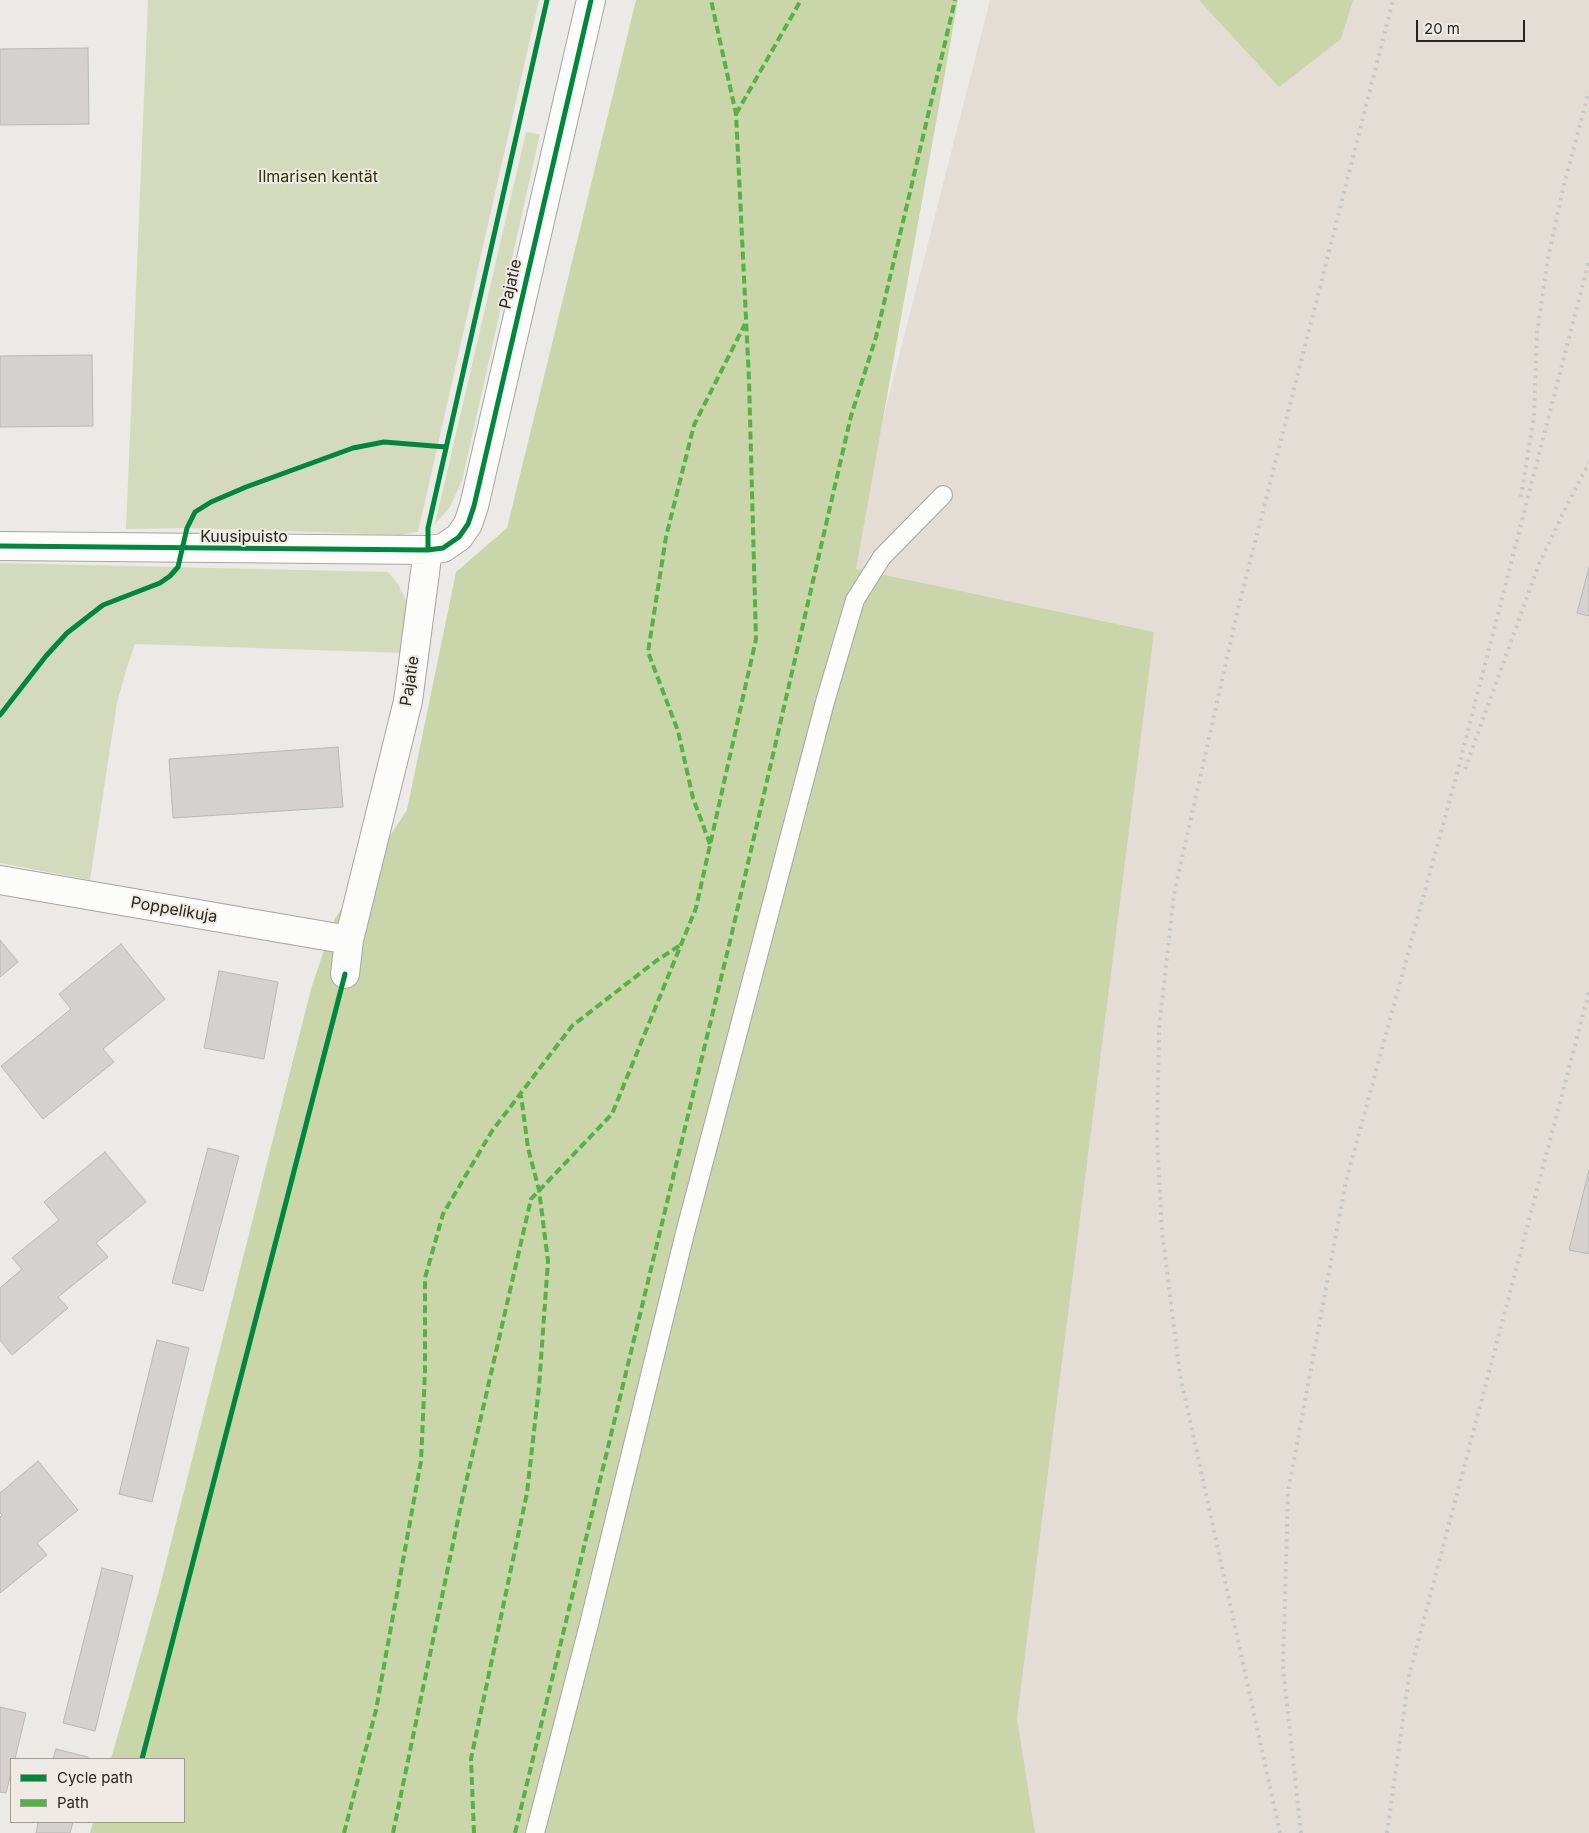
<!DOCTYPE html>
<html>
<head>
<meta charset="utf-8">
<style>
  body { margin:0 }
  #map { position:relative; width:1589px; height:1833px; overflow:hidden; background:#eceae7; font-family:Inter,sans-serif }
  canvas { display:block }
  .legend { position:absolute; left:10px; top:1758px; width:175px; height:65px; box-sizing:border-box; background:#efebe4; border:1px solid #9e9b96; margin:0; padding:6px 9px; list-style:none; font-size:15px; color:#252421 }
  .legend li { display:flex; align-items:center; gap:10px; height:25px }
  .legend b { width:25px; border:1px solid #9e9b96 }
  .scale { position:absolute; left:1416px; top:20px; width:109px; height:22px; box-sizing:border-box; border:2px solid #252421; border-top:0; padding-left:6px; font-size:15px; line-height:18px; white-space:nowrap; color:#252421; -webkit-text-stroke:4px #efebe4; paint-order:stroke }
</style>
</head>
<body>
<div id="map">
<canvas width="1589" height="1833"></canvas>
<ul class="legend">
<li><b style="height:6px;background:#00873e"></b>Cycle path</li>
<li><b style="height:6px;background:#55b245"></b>Path</li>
</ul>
<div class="scale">20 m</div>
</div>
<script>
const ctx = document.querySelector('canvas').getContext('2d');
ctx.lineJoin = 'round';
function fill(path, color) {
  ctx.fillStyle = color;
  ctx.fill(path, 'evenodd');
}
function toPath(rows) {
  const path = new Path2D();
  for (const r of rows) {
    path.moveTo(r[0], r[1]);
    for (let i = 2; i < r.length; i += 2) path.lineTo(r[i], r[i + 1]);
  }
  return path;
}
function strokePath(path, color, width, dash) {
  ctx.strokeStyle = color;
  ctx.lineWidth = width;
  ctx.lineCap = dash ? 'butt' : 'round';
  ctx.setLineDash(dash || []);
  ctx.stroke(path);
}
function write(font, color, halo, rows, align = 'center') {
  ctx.font = font + ' Inter,sans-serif';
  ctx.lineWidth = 4;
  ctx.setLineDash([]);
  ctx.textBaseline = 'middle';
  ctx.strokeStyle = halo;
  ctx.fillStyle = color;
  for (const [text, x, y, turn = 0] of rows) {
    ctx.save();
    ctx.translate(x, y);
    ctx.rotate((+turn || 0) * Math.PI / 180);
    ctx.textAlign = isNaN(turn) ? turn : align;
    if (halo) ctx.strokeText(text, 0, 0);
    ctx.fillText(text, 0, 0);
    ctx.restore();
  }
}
const built = toPath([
  [990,0,1589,0,1589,1833,522,1833]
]);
const green = toPath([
  [148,0,539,0,418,532,400,535,187,528,126,529],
  [526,132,540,134,462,481,450,507,435,524],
  [0,563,388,572,398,584,406,600,410,615,405,653,135,644,127,667,117,703,90,880,0,863]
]);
const forest = toPath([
  [636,0,958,0,856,569,1154,632,1017,1718,1035,1833,90,1833,93,1822,184,1822,184,1759,111,1759,159,1590,311,989,334,920,407,810,456,572,507,528],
  [1199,0,1353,0,1341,39,1279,87]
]);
const building = toPath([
  [88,48,89,124,0,125,0,49,88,48],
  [92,355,93,426,0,427,0,356,92,355],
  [1589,567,1589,616,1577,613,1589,567],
  [338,747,343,807,173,818,169,759,338,747],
  [0,940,18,962,0,977,0,940],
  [121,944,165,999,103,1049,114,1062,43,1119,1,1066,71,1009,59,994,121,944],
  [219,971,278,982,264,1059,204,1048,219,971],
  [208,1148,239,1156,203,1291,172,1283,208,1148],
  [105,1152,146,1202,96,1243,108,1257,58,1297,68,1308,12,1355,0,1340,0,1288,22,1269,12,1258,59,1220,44,1202,105,1152],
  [1589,1170,1589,1254,1569,1250,1589,1170],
  [157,1340,189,1348,152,1502,119,1494,157,1340],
  [38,1461,78,1510,37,1543,47,1555,0,1593,0,1517,2,1515,0,1513,0,1493,38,1461],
  [102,1568,133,1576,95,1731,63,1723,102,1568],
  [0,1707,26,1713,15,1759,11,1759,11,1773,6,1793,0,1792,0,1707],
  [56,1749,88,1757,88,1759,53,1759,56,1749],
  [38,1822,73,1822,70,1833,36,1833,38,1822]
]);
const lane = toPath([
  [535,1833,589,1624,685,1233,825,702,855,600,882,557,943,495]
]);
const street = toPath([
  [0,546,428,550,443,548,459,537,468,524,474,506,591,0],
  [0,880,349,940],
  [345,974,349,940,408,701,428,550]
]);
const rail = toPath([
  [1521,497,1534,416,1537,333,1548,258,1564,185,1589,91],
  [1465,769,1539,564,1566,507,1589,463],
  [1280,1833,1180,1375,1162,1232,1157,1138,1159,1029,1174,894,1238,609,1393,0],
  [1301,1833,1283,1668,1288,1492,1346,1181,1456,777,1589,260],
  [1387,1833,1409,1676,1589,992]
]);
const quiet = toPath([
  [736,114,801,0],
  [710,844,693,798,678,731,648,652,666,537,694,425,745,324],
  [344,1833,376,1710,421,1461,425,1372,425,1278,443,1214,492,1131,572,1026,656,961,682,944],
  [393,1833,462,1500,531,1199,612,1114,696,908,756,639,749,380,736,114,711,0],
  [474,1833,471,1759,527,1493,539,1387,548,1261,539,1190,528,1148,521,1095],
  [515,1833,731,937,851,416,876,337,955,0]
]);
const cycleway = toPath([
  [0,546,428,550,443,548,459,537,468,524,474,506,591,0],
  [428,550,428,528,547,0],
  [0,715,46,656,67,633,103,605,160,583,170,576,178,567,187,528,195,512,211,502,246,487,353,448,384,442,446,447],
  [142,1759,345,974]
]);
const parkNames = [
  ["Ilmarisen kentät",318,177]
];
const streetNames = [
  ["Pajatie",511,284,-77],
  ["Kuusipuisto",244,537],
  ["Pajatie",410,681,-81],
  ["Poppelikuja",174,910,10]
];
fill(built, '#e3ddd5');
fill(green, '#d4dbbd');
fill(forest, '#cbd5aa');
fill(building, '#d4d1cf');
strokePath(building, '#bab8b7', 1);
strokePath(lane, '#a6a5a2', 20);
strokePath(street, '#a6a5a2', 30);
strokePath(lane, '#fcfcfb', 18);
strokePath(street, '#fcfcfb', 28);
strokePath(rail, '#c7c7c6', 4, [2.5, 5]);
strokePath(quiet, '#55b245', 4, [8, 4]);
strokePath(cycleway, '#00873e', 5);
write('16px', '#2d3800', '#efebe4', parkNames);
write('16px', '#252421', '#efebe4', streetNames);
</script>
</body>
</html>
